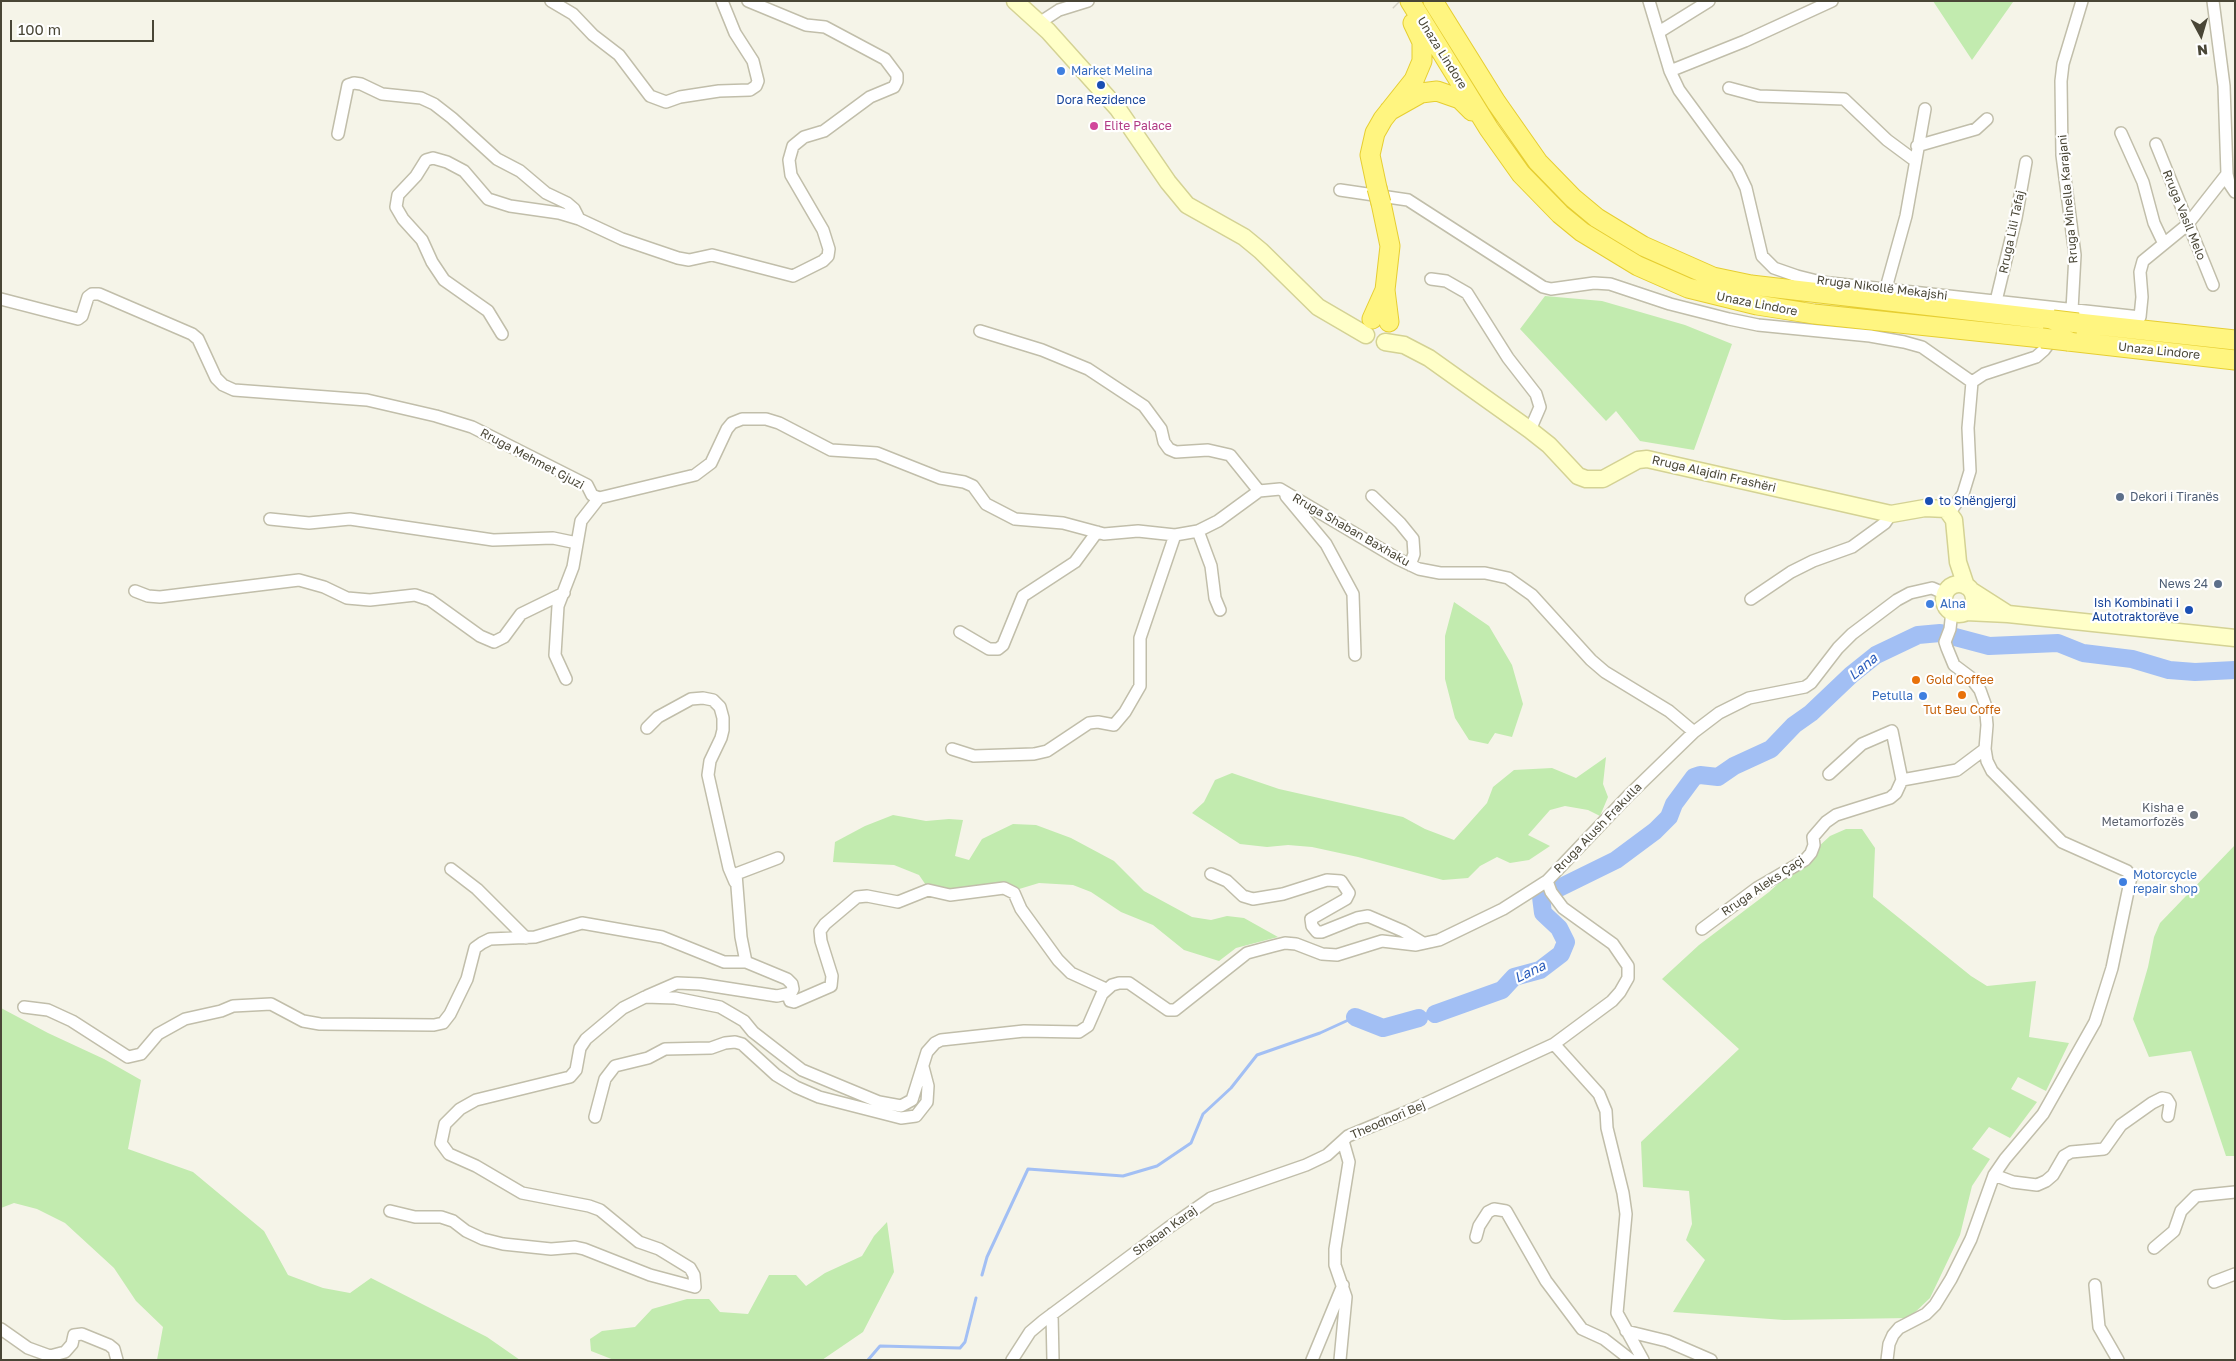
<!DOCTYPE html>
<html>
<head>
<meta charset="utf-8">
<style>
  body { margin:0 }
  #map { position:relative; width:2236px; height:1361px; overflow:hidden; background:#f5f4e8; font-family:"Golos Text",sans-serif }
  canvas { display:block }
  .frame { position:absolute; inset:0; border:2px solid #494636; pointer-events:none }
  .north { position:absolute; left:2176px; top:10px; width:50px; height:50px; -webkit-text-stroke:4px #fff; paint-order:stroke; rotate:174deg; font-size:14px; font-weight:700; line-height:20px; text-align:center; color:#494636 }
  .north::after { content:''; display:block; margin:auto; width:18px; height:22px; background:#494636; clip-path:polygon(50% 0,100% 100%,50% 72%,0 100%) }
  .scale { position:absolute; left:10px; top:20px; width:144px; height:22px; box-sizing:border-box; border:2px solid #494636; border-top:0; padding-left:6px; font-size:15px; line-height:18px; white-space:nowrap; color:#494636; -webkit-text-stroke:4px #fff; paint-order:stroke }
</style>
</head>
<body>
<div id="map">
<canvas width="2236" height="1361"></canvas>
<div class="frame"></div>
<div class="north">N</div>
<div class="scale">100 m</div>
</div>
<script>
const ctx = document.querySelector('canvas').getContext('2d');
ctx.lineJoin = 'round';
function fill(path, color) {
  ctx.fillStyle = color;
  ctx.fill(path, 'evenodd');
}
function toPath(rows) {
  const path = new Path2D();
  for (const r of rows) {
    if (r.length === 3) {
      path.moveTo(r[0] + r[2], r[1]);
      path.arc(r[0], r[1], r[2], 0, 2 * Math.PI);
      continue;
    }
    path.moveTo(r[0], r[1]);
    for (let i = 2; i < r.length; i += 2) path.lineTo(r[i], r[i + 1]);
  }
  return path;
}
function strokePath(path, color, width, dash) {
  ctx.strokeStyle = color;
  ctx.lineWidth = width;
  ctx.lineCap = dash ? 'butt' : 'round';
  ctx.setLineDash(dash || []);
  ctx.stroke(path);
}
function write(font, color, halo, rows, align = 'center') {
  ctx.font = font + ' "Golos Text",sans-serif';
  ctx.lineWidth = 4.5;
  ctx.setLineDash([]);
  ctx.textBaseline = 'middle';
  ctx.strokeStyle = halo;
  ctx.fillStyle = color;
  for (const [text, x, y, turn = 0] of rows) {
    ctx.save();
    ctx.translate(x, y);
    ctx.rotate((+turn || 0) * Math.PI / 180);
    ctx.textAlign = isNaN(turn) ? turn : align;
    if (halo) ctx.strokeText(text, 0, 0);
    ctx.fillText(text, 0, 0);
    ctx.restore();
  }
}
const green = toPath([
  [1933,1,2013,1,2013,2,1972,60],
  [1545,296,1602,301,1685,325,1732,344,1694,450,1640,441,1616,411,1606,421,1520,329],
  [1454,602,1489,626,1512,665,1523,704,1512,737,1495,733,1488,744,1469,740,1455,718,1445,679,1445,636],
  [1606,757,1603,784,1608,797,1600,816,1588,810,1565,806,1550,810,1528,835,1550,846,1529,860,1510,863,1497,857,1480,866,1468,878,1443,880,1358,857,1312,847,1288,845,1267,847,1240,844,1192,813,1204,802,1215,780,1232,773,1279,789,1403,817,1425,829,1454,840,1487,803,1493,787,1514,770,1552,768,1576,778],
  [893,815,926,821,949,819,963,820,955,856,969,860,982,839,1013,824,1036,825,1071,838,1114,861,1144,891,1192,917,1211,920,1227,916,1244,918,1278,937,1236,948,1219,961,1184,950,1153,925,1121,912,1091,892,1073,885,1039,883,1006,893,943,900,930,891,919,875,894,865,833,862,835,842,865,826],
  [1846,829,1862,829,1875,848,1873,897,1971,976,1987,986,2036,981,2029,1037,2069,1043,2046,1091,2018,1077,2011,1089,2037,1102,2010,1138,1989,1127,1972,1149,1990,1159,1972,1186,1960,1235,1930,1298,1909,1318,1784,1320,1673,1312,1705,1260,1686,1240,1692,1224,1689,1191,1643,1187,1641,1142,1739,1049,1662,979,1699,945,1769,892,1830,836],
  [2235,845,2235,1156,2226,1156,2191,1051,2149,1057,2133,1019,2148,967,2154,937,2160,923],
  [1,1008,48,1033,104,1059,141,1080,128,1149,193,1172,264,1231,288,1275,323,1288,350,1293,371,1278,487,1337,520,1360,157,1360,163,1327,136,1301,114,1268,65,1223,37,1209,14,1203,1,1208],
  [887,1222,894,1272,863,1332,822,1360,614,1360,591,1351,590,1339,602,1331,635,1327,652,1309,687,1299,709,1299,720,1312,748,1314,769,1275,796,1275,806,1286,825,1273,862,1256,874,1236]
]);
const stream = toPath([
  [982,1275,987,1257,1028,1169,1123,1176,1157,1166,1191,1143,1203,1114,1231,1088,1257,1055,1320,1033,1355,1017],
  [868,1360,880,1346,960,1348,965,1342,976,1298]
]);
const river = toPath([
  [1559,888,1616,860,1655,831,1669,817,1674,804,1694,777,1700,775,1718,777,1734,766,1771,749,1794,725,1811,713,1851,675,1876,655,1918,635,1940,633,1989,646,2058,643,2083,653,2132,659,2169,670,2195,672,2235,670],
  [1435,1014,1502,990,1514,977,1540,970,1561,954,1566,942,1559,928,1543,913,1541,897,1543,896],
  [1355,1017,1383,1028,1419,1018]
]);
const trunkTunnel = toPath([
  [1399,1,1400,2]
]);
const minor = toPath([
  [551,1,573,14,593,35,619,55,650,96,666,102,680,97,719,91,750,90,756,86,758,81,753,61,735,33,722,1],
  [1649,1,1670,71,1679,90,1737,169,1746,188,1762,256,1774,268,1797,276,1821,282,2140,317,2142,297,2140,272,2143,261,2187,225,2227,174],
  [2213,1,2224,86,2227,174,2229,183,2235,192],
  [1039,23,1059,10,1088,1],
  [1659,32,1709,1],
  [1670,71,1745,41,1832,1],
  [1729,88,1759,96,1844,99,1887,140,1914,160],
  [2121,133,2143,182,2154,223,2164,244],
  [338,134,348,85,354,83,361,84,382,94,421,98,434,104,452,118,497,159,520,171,546,193,567,203,574,209,579,219],
  [2156,144,2213,285],
  [1917,146,1976,129,1987,119],
  [1340,190,1408,200,1543,287,1551,289,1594,283,1610,284,1670,304,1729,319,1758,325,1870,336,1904,342,1922,347,1972,382],
  [1431,279,1446,281,1467,293,1508,358,1536,394,1540,407,1530,430],
  [1886,288,1906,216,1925,109],
  [1,299,78,319,82,316,88,297,92,294,99,294,192,334,198,339,216,378,223,385,234,390,367,400,436,416,472,427,587,485,592,495,599,498,695,475,711,463,727,429,732,423,742,419,766,419,779,423,831,450,877,453,940,478,964,482,973,486,986,504,1015,519,1063,523,1104,534,1138,531,1175,535,1198,531,1218,521,1259,491,1280,489,1398,559,1419,569,1440,573,1485,573,1508,578,1532,595,1591,660,1605,672,1669,711,1694,732],
  [1996,301,2016,218,2026,162],
  [2068,315,2072,310,2075,255,2062,155,2061,81,2063,64,2082,1],
  [980,331,1042,350,1088,369,1144,406,1161,429,1164,442,1169,449,1176,452,1208,450,1230,455,1259,491],
  [502,334,488,311,444,280,432,262,422,240,403,219,396,207,398,195,416,176,426,160,433,158,447,162,464,171,488,199,510,206,559,213,579,219,622,239,678,258,689,260,712,255,793,276,823,261,828,256,829,249,823,230,791,175,789,160,793,146,804,137,824,131,870,97,894,87,897,81,897,75,885,59,825,27,806,25,748,1],
  [1972,382,1984,374,2036,357,2044,350,2055,335],
  [1286,496,1326,544,1353,594,1355,655],
  [1372,496,1400,523,1413,539,1414,554,1410,565],
  [1950,512,1963,494,1970,471,1968,428,1972,382],
  [270,519,309,523,350,519,493,540,553,538,577,543],
  [1198,531,1211,566,1215,598,1220,610],
  [135,591,148,596,160,597,299,580,324,587,347,598,370,600,415,595,430,600,480,636,494,642,504,637,521,614,564,593],
  [1751,599,1791,572,1813,561,1852,547,1885,523,1891,514],
  [960,632,989,649,998,649,1003,645,1023,596,1075,562,1097,532],
  [566,679,555,655,558,606,573,567,581,521,599,498],
  [647,728,658,717,691,699,703,698,713,700,720,707,723,718,723,730,721,738,710,761,708,775,729,868,735,882],
  [952,749,974,756,1034,754,1047,751,1089,723,1098,722,1114,725,1125,712,1140,686,1140,638,1175,535],
  [1902,780,1957,770,1985,749],
  [451,869,477,889,526,938],
  [1211,874,1227,881,1243,896,1253,899,1283,894,1327,880,1341,881,1349,893,1346,899,1311,919,1312,926,1317,932,1322,932,1357,918,1368,916,1403,931,1423,943],
  [1702,929,1757,888,1805,860,1811,853,1814,845,1813,837,1826,822,1836,815,1890,798,1896,793,1902,780,1892,731,1862,744,1829,774],
  [746,962,741,937,736,874,778,858],
  [788,994,790,1001,794,1002,831,986,832,976,821,941,820,931,825,924,857,897,867,896,898,902,928,890,950,895,1004,888,1014,893,1021,909,1058,960,1071,973,1106,989],
  [24,1007,48,1010,72,1021,128,1057,141,1054,158,1034,185,1019,221,1011,233,1006,271,1004,303,1021,320,1024,434,1025,443,1023,450,1014,467,979,475,948,482,943,490,939,535,937,582,923,662,937,724,962,746,962,787,979,792,984,793,989,791,993,777,996,700,984,677,983,647,996],
  [1554,1044,1599,1094,1606,1111,1607,1128,1623,1193,1626,1214,1617,1313,1643,1360],
  [595,1117,605,1079,615,1066,648,1058,665,1049,711,1048,725,1043,735,1042,742,1044,776,1075,796,1087,819,1097,901,1118,916,1116,927,1102,928,1086,923,1067],
  [1994,1175,2013,1182,2037,1185,2046,1181,2053,1175,2064,1156,2071,1152,2104,1149,2121,1125,2152,1103,2162,1098,2167,1099,2170,1104,2168,1116],
  [390,1211,415,1217,441,1217,453,1221,466,1231,483,1239,503,1244,551,1249,575,1247,584,1249,650,1275,695,1287,694,1275,690,1268,659,1249,639,1242,600,1210,589,1206,522,1193,476,1166,449,1154,441,1143,445,1124,460,1109,476,1100,570,1077,576,1070,580,1048,586,1039,623,1008,645,997,675,998,720,1007,744,1021,753,1032,802,1070,879,1102,901,1106,912,1100,927,1052,935,1043,941,1040,1024,1031,1079,1032,1088,1026,1102,994,1112,985,1119,983,1129,983,1168,1010,1175,1010,1247,953,1273,946,1285,943,1296,944,1322,954,1337,955,1382,941,1416,945,1439,940,1503,909,1547,881,1628,796,1694,732,1719,713,1749,698,1805,687,1811,683,1838,648,1852,634,1897,600,1910,593,1932,588,1946,594],
  [1476,1237,1479,1226,1488,1212,1494,1209,1506,1211,1546,1281,1582,1329,1604,1339,1631,1360],
  [2154,1248,2174,1231,2181,1211,2196,1196,2235,1192],
  [2214,1282,2235,1274],
  [2095,1285,2099,1327,2118,1360],
  [1052,1314,1053,1360],
  [1,1329,28,1348,50,1356,65,1352,72,1344,74,1335,82,1334,109,1345,114,1349,117,1360],
  [1626,1331,1667,1341,1711,1360],
  [1012,1360,1030,1332,1043,1321,1168,1228,1211,1198,1306,1165,1327,1155,1348,1136,1411,1110,1554,1044,1612,1001,1620,992,1628,978,1628,966,1613,944,1563,908,1551,892,1547,881],
  [1312,1360,1343,1285],
  [1340,1360,1346,1297,1335,1265,1335,1249,1349,1162,1343,1141],
  [1887,1360,1889,1344,1893,1335,1899,1328,1926,1314,1935,1305,1951,1279,1971,1239,1994,1175,2005,1159,2043,1114,2095,1022,2112,968,2131,877,2127,871,2062,842,1992,771,1987,761,1985,749,1987,725,1985,704,1980,690,1970,677,1954,665,1947,648,1945,642,1950,629,1952,611]
]);
const secondary = toPath([
  [1015,1,1048,31,1118,109,1168,182,1187,205,1244,237,1261,251,1318,307,1366,335],
  [1385,342,1404,345,1429,358,1530,430,1549,445,1578,476,1586,479,1603,479,1638,460,1647,459,1891,514,1925,508,1946,509,1954,520,1958,562,1966,586],
  [1959,599,15],
  [1972,591,2008,614],
  [1966,612,2008,614,2235,638]
]);
const trunk = toPath([
  [1410,1,1489,129,1521,174,1560,214,1582,232,1638,266,1688,288,1757,305,1814,314,2042,338],
  [1433,1,1496,102,1538,162,1573,198,1597,218,1643,246,1713,277,1751,285,2053,320],
  [1389,111,1421,93,1437,91,1460,99,1472,111],
  [1377,188,1370,155,1375,133,1383,119,1414,80,1422,61,1422,42,1413,23],
  [1381,203,1390,246,1385,290],
  [1372,319,1385,290,1389,322],
  [2078,323,2235,340],
  [2068,341,2235,360]
]);
const trunkBridge = toPath([
  [1377,188,1381,203],
  [2053,320,2078,323],
  [2042,338,2068,341]
]);
const markers = [
  [1061,71,5,"#3f7fe0"],
  [1101,85,5,"#1a4fb4"],
  [1094,126,5,"#d1479c"],
  [2120,497,5,"#5c6f8a"],
  [1929,501,5,"#1a4fb4"],
  [2218,584,5,"#5c6f8a"],
  [1930,604,5,"#3f7fe0"],
  [2189,610,5,"#1a4fb4"],
  [1916,680,5,"#e8710a"],
  [1962,695,5,"#e8710a"],
  [1923,696,5,"#3f7fe0"],
  [2194,815,5,"#6b7280"],
  [2123,882,5,"#3f7fe0"]
];
const streetNames = [
  ["Unaza Lindore",1442,53,58],
  ["Rruga Minella Karajani",2068,199,-95],
  ["Rruga Vasil Melo",2184,215,68],
  ["Rruga Lili Tafaj",2012,232,-78],
  ["Rruga Nikollë Mekajshi",1882,288,7],
  ["Unaza Lindore",1757,304,11],
  ["Unaza Lindore",2159,351,6],
  ["Rruga Mehmet Gjuzi",532,459,28],
  ["Rruga Alajdin Frashëri",1714,474,13],
  ["Rruga Shaban Baxhaku",1351,530,30],
  ["Rruga Alush Frakulla",1598,828,-46],
  ["Rruga Aleks Çaçi",1763,886,-34],
  ["Theodhori Bej",1388,1120,-23],
  ["Shaban Karaj",1165,1231,-36]
];
const shopNames = [
  ["Market Melina",1071,71],
  ["Alna",1940,604],
  ["Petulla",1913,696,"right"],
  ["Motorcycle",2133,875],
  ["repair shop",2133,889]
];
const transitNames = [
  ["Dora Rezidence",1101,100],
  ["to Shëngjergj",1939,501,"left"],
  ["Ish Kombinati i",2179,603,"right"],
  ["Autotraktorëve",2179,617,"right"]
];
const hotelNames = [
  ["Elite Palace",1104,126]
];
const serviceNames = [
  ["Dekori i Tiranës",2130,497],
  ["News 24",2208,584,"right"]
];
const foodNames = [
  ["Gold Coffee",1926,680],
  ["Tut Beu Coffe",1962,710,"center"]
];
const worshipNames = [
  ["Kisha e",2184,808],
  ["Metamorfozës",2184,822]
];
const waterNames = [
  ["Lana",1863,667,-40],
  ["Lana",1530,972,-26]
];
fill(green, '#c2ebaf');
strokePath(stream, '#a2bff4', 3);
strokePath(river, '#a2bff4', 18);
strokePath(trunkTunnel, '#d3d1c4', 19, [19, 9]);
strokePath(minor, '#c1beaa', 14);
strokePath(secondary, '#d4d294', 19);
strokePath(trunk, '#e6ce31', 21);
strokePath(minor, '#fff', 11);
strokePath(secondary, '#ffffc8', 16);
strokePath(trunk, '#fff580', 19);
strokePath(trunkBridge, '#e6ce31', 21, []);
strokePath(trunkBridge, '#fff580', 19);
for (const [x, y, r, color] of markers) {
  const dot = new Path2D();
  dot.arc(x, y, r, 0, 2 * Math.PI);
  ctx.fillStyle = color;
  ctx.fill(dot);
  strokePath(dot, '#fff', 2);
}
write('12px', '#494636', '#fff', streetNames);
write('12px', '#366cbe', '#fff', shopNames, 'left');
write('12px', '#164399', '#fff', transitNames);
write('12px', '#b23c85', '#fff', hotelNames, 'left');
write('12px', '#4e5e75', '#fff', serviceNames, 'left');
write('12px', '#c56008', '#fff', foodNames, 'left');
write('12px', '#5b616d', '#fff', worshipNames, 'right');
write('italic 14px', '#295bbb', '#fff', waterNames);
</script>
</body>
</html>
